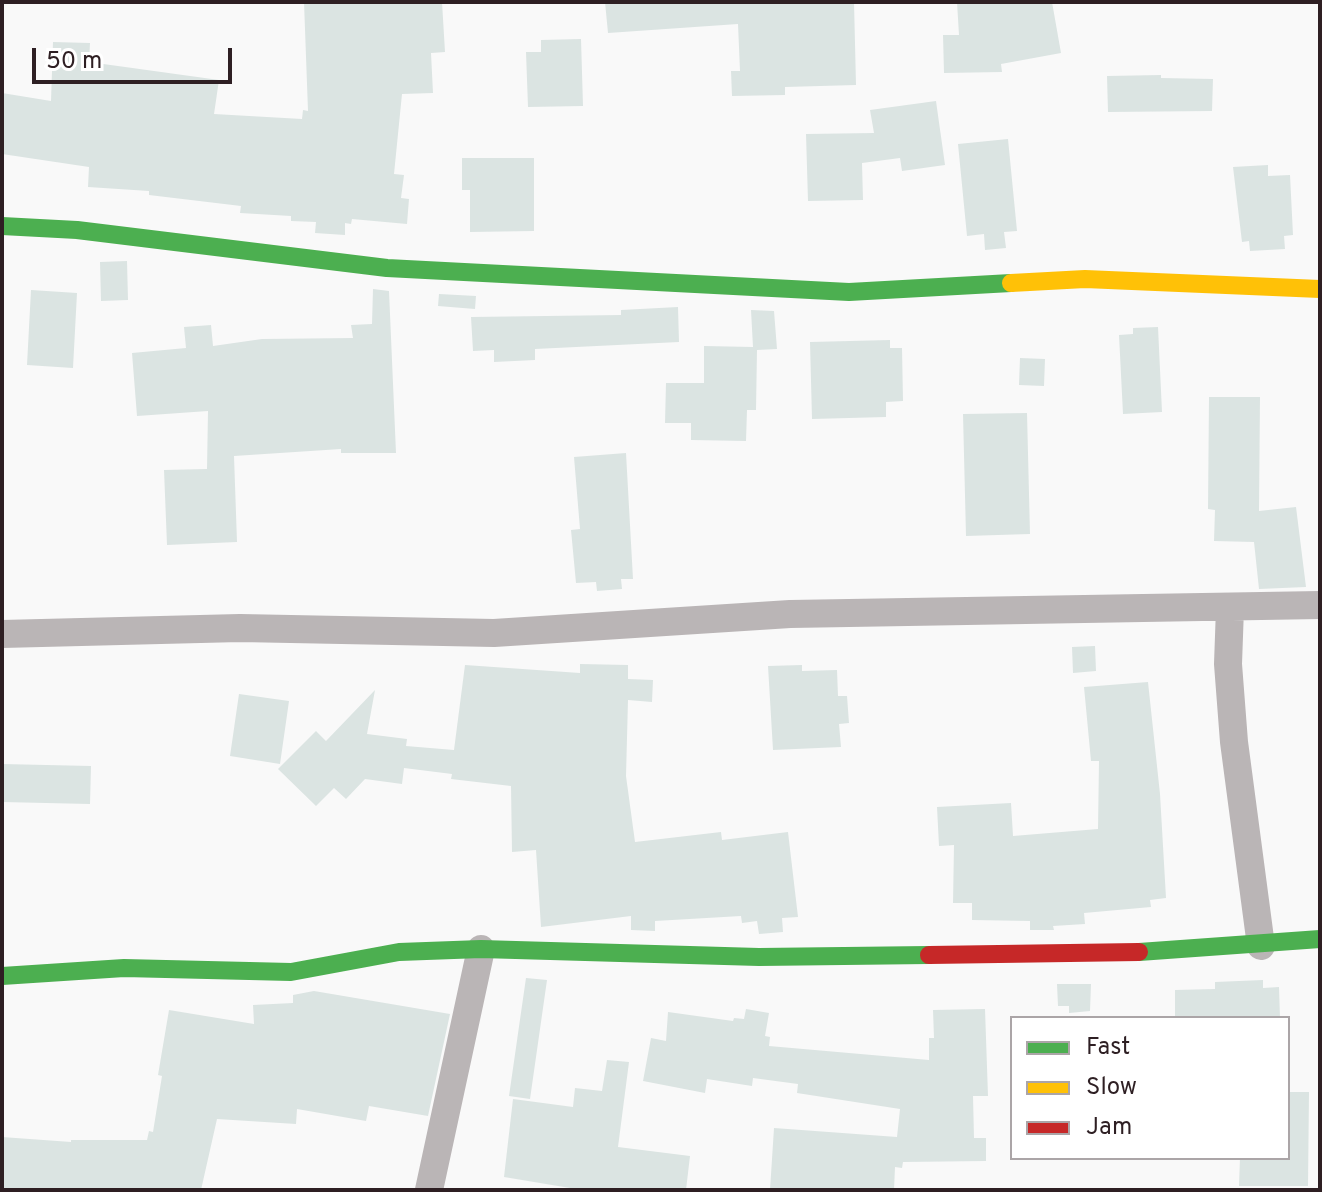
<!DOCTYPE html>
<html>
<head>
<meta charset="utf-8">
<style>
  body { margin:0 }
  #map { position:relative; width:1322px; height:1192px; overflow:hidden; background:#f9f9f9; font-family:Overpass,sans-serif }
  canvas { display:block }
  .frame { position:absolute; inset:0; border:4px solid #2e1f23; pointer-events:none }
  .legend { position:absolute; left:1010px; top:1016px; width:280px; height:144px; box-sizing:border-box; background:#fff; border:2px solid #aba5a7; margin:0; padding:10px 14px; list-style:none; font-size:24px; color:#2e1f23 }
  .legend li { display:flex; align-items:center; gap:16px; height:40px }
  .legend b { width:40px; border:2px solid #aba5a7 }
  .scale { position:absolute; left:32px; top:48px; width:200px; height:36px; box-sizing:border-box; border:4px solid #2e1f23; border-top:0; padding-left:10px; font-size:24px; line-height:28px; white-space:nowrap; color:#2e1f23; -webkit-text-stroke:6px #fff; paint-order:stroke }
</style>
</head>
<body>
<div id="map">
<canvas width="1322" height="1192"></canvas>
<div class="frame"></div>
<ul class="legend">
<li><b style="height:10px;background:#4caf50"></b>Fast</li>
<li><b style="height:10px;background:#ffc107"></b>Slow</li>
<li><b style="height:10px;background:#c62828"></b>Jam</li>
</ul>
<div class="scale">50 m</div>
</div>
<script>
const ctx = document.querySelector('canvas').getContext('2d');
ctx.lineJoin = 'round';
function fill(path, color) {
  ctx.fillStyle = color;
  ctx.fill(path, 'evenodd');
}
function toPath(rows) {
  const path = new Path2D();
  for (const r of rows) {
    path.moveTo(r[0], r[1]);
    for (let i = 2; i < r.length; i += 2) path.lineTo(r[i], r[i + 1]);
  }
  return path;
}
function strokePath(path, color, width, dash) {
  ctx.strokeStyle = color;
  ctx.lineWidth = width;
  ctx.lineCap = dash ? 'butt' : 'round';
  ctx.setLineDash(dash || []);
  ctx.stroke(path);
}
const building = toPath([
  [304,2,442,2,445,52,431,53,433,93,402,94,394,174,404,175,401,198,409,199,407,224,352,219,351,224,345,223,345,235,315,233,316,222,291,221,291,216,240,213,241,206,149,195,149,191,88,187,89,167,2,154,2,93,51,101,53,42,90,43,89,62,219,80,214,114,302,119,303,110,308,111],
  [605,2,854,2,856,85,785,87,785,95,732,96,731,71,740,71,738,24,608,33],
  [957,2,1052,2,1061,53,1001,64,1002,72,944,73,943,35,959,35],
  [581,39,583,106,528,107,526,52,541,52,541,40],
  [1161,75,1161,78,1213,79,1212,111,1108,112,1107,76],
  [936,101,945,165,902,171,900,158,862,163,863,200,808,201,806,134,874,133,870,110],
  [1008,139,1017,231,1004,232,1006,248,985,250,984,234,967,236,958,144],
  [462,158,534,158,534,231,470,232,470,190,462,190],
  [1268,165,1268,176,1290,175,1293,235,1284,236,1285,249,1250,251,1249,241,1242,242,1233,167],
  [127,261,128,300,101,301,100,262],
  [373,289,389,291,396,453,341,453,341,449,234,456,237,542,167,545,164,470,207,469,208,411,137,416,132,353,186,348,184,327,211,325,213,346,262,339,353,338,351,325,372,324],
  [31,290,77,293,73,368,27,365],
  [439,294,476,296,475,309,438,306],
  [678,307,679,342,535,349,535,360,494,362,494,350,473,351,471,317,621,315,621,310],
  [751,310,774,311,777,349,757,350,756,410,747,410,746,441,691,440,691,423,665,423,666,383,704,383,704,346,753,347],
  [1158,327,1162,412,1123,414,1119,335,1133,334,1133,328],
  [890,340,890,348,902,348,903,401,886,402,886,417,812,419,810,342],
  [1020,358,1045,359,1044,386,1019,385],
  [1209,397,1260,397,1259,511,1296,507,1306,587,1259,589,1254,542,1214,541,1215,510,1208,509],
  [1027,413,1030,534,966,536,963,414],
  [626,453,633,579,621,579,622,589,597,591,596,582,576,583,571,530,580,529,574,457],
  [1095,646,1096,671,1073,673,1072,647],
  [580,664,628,665,628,679,653,680,652,702,628,700,626,776,635,842,721,832,722,840,788,832,798,917,782,918,783,932,759,934,757,921,742,923,741,916,655,921,655,931,631,930,631,916,541,927,536,850,512,852,511,786,451,779,452,774,404,768,402,784,365,779,346,799,334,788,316,806,278,769,316,731,326,741,375,690,367,734,407,739,406,746,454,750,465,665,580,673],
  [802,665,802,671,837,670,838,696,847,696,849,723,839,724,841,747,773,750,768,666],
  [1148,682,1160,794,1166,898,1150,900,1151,907,1084,913,1085,924,1053,926,1054,930,1030,930,1030,921,972,920,972,903,953,903,954,845,939,846,937,807,1011,803,1013,836,1098,829,1099,761,1091,761,1084,687],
  [239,694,289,701,280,764,230,756],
  [2,764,91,766,90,804,2,802],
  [526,978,547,980,530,1099,509,1096],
  [1263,980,1263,988,1279,987,1280,1018,1175,1018,1175,990,1215,989,1215,982],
  [1057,984,1091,984,1090,1011,1069,1013,1069,1006,1058,1006],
  [314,991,450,1014,428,1116,369,1106,366,1121,297,1109,296,1124,217,1119,201,1190,2,1190,2,1137,71,1142,71,1140,147,1140,149,1131,153,1132,162,1076,158,1075,169,1010,254,1024,253,1005,293,1003,293,995],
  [746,1009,769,1013,765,1036,770,1037,769,1046,929,1060,929,1038,934,1038,933,1010,985,1009,988,1096,973,1096,974,1138,986,1138,986,1161,903,1162,902,1168,895,1167,894,1190,770,1190,774,1128,897,1137,900,1109,797,1093,798,1084,753,1078,752,1086,707,1079,705,1093,643,1081,651,1038,666,1041,668,1012,733,1021,734,1018,744,1019],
  [607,1060,629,1062,618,1147,690,1156,686,1190,582,1190,504,1177,513,1099,573,1107,575,1088,602,1091],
  [1288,1092,1309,1092,1308,1186,1239,1186,1240,1158,1288,1158]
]);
const street = toPath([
  [1230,608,1228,664,1234,742,1261,946],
  [2,634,240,628,494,633,790,614,1320,605],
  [429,1190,481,949]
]);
const fast = toPath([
  [2,226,77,230,387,268,849,292,1011,283],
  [1139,952,1320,939],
  [2,976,124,968,291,972,399,952,481,949,759,957,929,955]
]);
const slow = toPath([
  [1011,283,1085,279,1320,289]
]);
const jam = toPath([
  [929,955,1139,952]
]);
fill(building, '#dbe4e2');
strokePath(street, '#bab5b6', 28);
strokePath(fast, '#4caf50', 18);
strokePath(slow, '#ffc107', 18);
strokePath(jam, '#c62828', 18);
</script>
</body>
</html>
